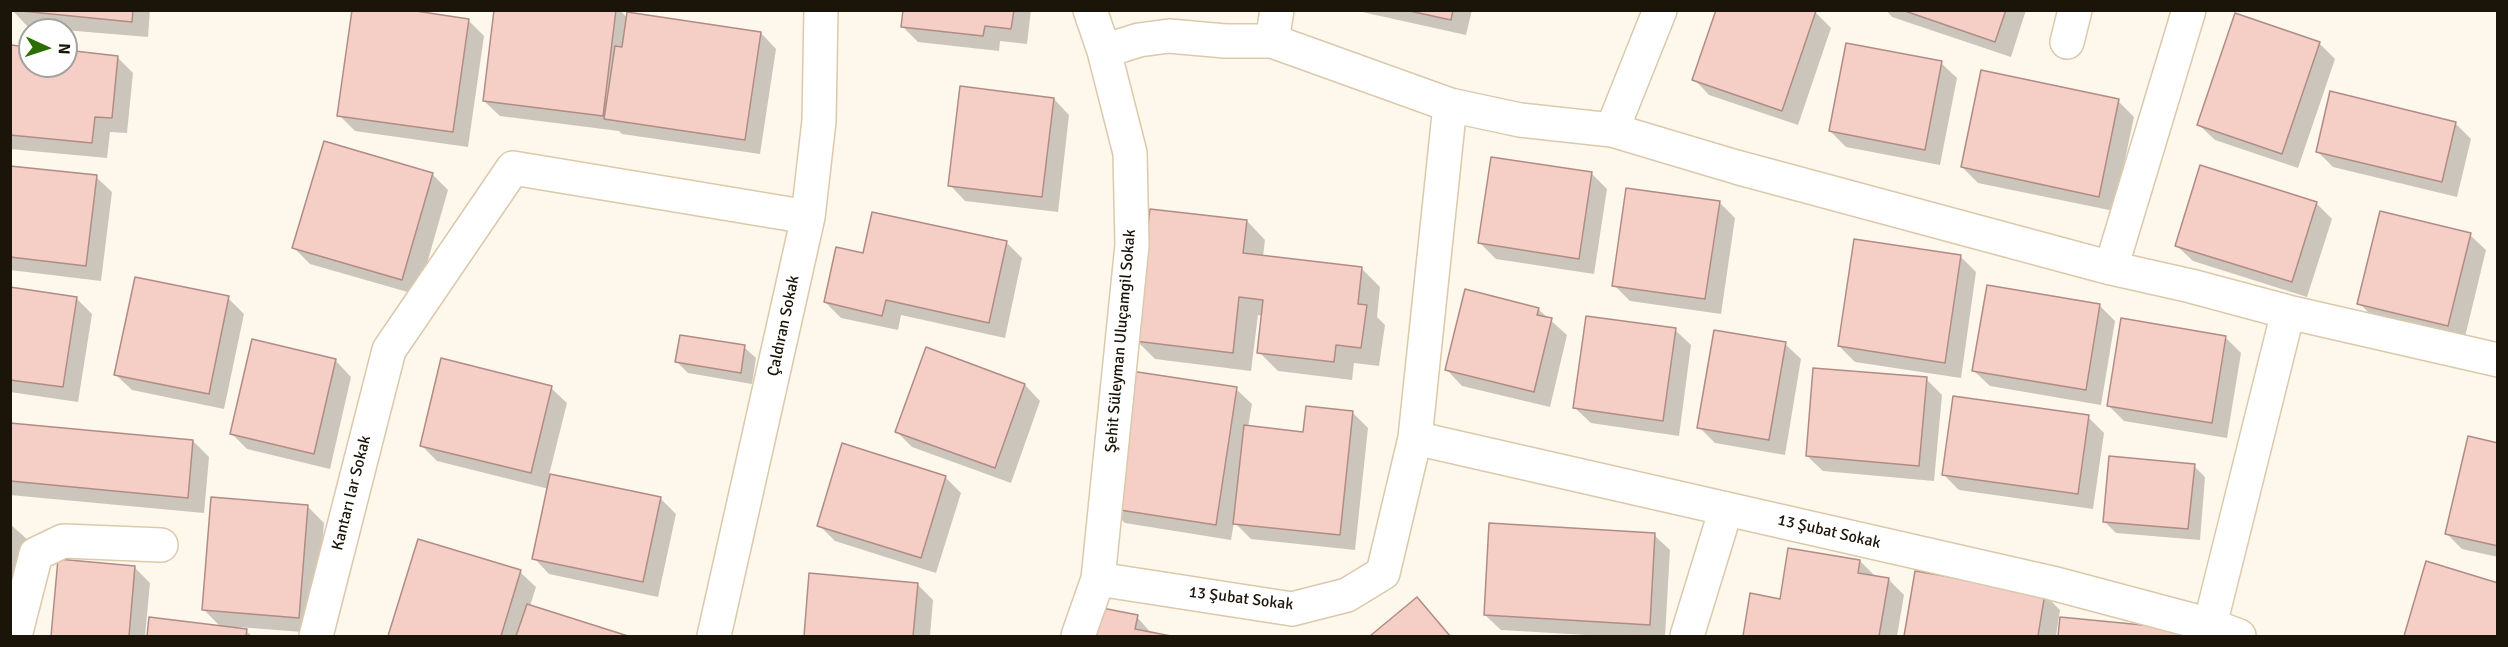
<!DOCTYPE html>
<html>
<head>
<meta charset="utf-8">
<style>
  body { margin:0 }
  #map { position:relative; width:2508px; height:647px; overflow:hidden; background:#fef7eb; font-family:Signika,sans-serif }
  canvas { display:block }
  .frame { position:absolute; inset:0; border:12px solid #1a1409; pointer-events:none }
  .north { position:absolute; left:18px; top:18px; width:60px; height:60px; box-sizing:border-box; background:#fff; border:2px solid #a3a19d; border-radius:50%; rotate:93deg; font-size:16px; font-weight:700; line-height:24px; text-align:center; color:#1a1409 }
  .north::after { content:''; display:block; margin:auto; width:21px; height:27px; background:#2c6e05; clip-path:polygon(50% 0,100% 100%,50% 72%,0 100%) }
</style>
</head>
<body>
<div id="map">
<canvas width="2508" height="647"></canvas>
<div class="frame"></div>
<div class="north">N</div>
</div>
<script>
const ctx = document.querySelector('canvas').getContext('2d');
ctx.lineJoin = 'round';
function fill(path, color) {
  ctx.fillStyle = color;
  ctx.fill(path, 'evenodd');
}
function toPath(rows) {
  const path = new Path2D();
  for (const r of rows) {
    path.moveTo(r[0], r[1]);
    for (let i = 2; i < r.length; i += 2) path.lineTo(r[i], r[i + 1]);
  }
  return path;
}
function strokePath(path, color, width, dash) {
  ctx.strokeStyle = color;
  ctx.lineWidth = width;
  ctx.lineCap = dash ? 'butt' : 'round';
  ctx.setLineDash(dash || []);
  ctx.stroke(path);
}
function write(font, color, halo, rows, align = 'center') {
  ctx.font = font + ' Signika,sans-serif';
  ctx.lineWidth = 6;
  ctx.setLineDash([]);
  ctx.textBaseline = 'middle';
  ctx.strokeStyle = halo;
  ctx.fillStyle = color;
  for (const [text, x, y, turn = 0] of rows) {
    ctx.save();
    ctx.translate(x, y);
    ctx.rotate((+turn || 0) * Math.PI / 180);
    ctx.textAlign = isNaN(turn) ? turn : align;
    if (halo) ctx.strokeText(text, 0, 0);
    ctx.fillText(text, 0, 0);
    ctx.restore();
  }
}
const shadow = toPath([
  [150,10,148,37,28,27,13,11],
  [495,10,620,10,628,19,761,33,776,49,760,154,622,134,619,131,500,116,484,101],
  [904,10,1031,10,1027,44,1000,41,999,51,918,42,902,26],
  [1353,10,1472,10,1466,35],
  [1717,10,1809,10,1815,12,1831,28,1798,125,1709,95,1694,79],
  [1886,10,2026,10,2011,57,1892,17],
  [468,20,484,36,468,147,355,131,339,115],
  [2319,43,2335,59,2298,168,2215,140,2199,125],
  [10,46,30,48,30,66,66,66,66,52,117,57,133,73,127,133,110,132,107,158,10,149],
  [1941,63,1957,78,1940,165,1846,147,1830,131],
  [1054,99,1069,115,1058,212,965,201,950,185],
  [2118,101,2134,117,2114,211,1978,183,1962,167],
  [2455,123,2471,139,2457,197,2333,167,2317,151],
  [10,167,96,177,112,192,101,281,10,270],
  [1591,173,1607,189,1594,274,1496,259,1480,243],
  [432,174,448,190,418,295,310,264,294,248],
  [1719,202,1735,218,1721,314,1630,301,1614,285],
  [2316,203,2332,219,2307,297,2193,261,2177,246],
  [873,213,1007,243,1022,258,1005,338,901,315,898,330,841,318,825,302,864,255],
  [1247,221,1265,240,1263,256,1361,268,1380,287,1377,317,1385,325,1379,366,1354,363,1352,380,1278,371,1259,352,1263,316,1258,315,1251,371,1155,359,1137,341],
  [2470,235,2486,250,2464,341,2375,319,2359,303],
  [1961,257,1976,272,1961,378,1855,362,1839,346],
  [10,288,76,298,92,314,78,402,10,392],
  [228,298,244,314,224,409,132,390,116,375],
  [2099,305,2115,321,2101,405,1990,386,1974,371],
  [1538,309,1567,335,1550,407,1462,386,1447,370],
  [1675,330,1691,345,1679,436,1591,423,1575,408],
  [2225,337,2241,353,2227,438,2124,421,2108,405],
  [254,341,336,361,351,377,330,469,247,449,231,433],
  [1785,344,1801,359,1785,455,1715,443,1699,427],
  [744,347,756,358,752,384,688,373,677,362],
  [927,349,1025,385,1040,401,1011,483,912,447,896,431],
  [1926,379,1942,395,1934,481,1823,471,1807,456],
  [551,388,567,403,549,475,660,498,676,514,658,597,549,574,534,558,549,489,437,461,421,445],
  [1236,389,1252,404,1248,427,1304,433,1352,412,1368,428,1355,550,1251,539,1234,522,1231,540,1125,523,1109,508],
  [2088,417,2104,433,2093,509,1959,490,1944,475],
  [10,424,193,441,209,457,204,513,10,495],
  [2498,445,2498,557,2462,549,2446,533],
  [2194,466,2205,477,2200,540,2116,533,2104,521],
  [945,477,961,493,936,573,835,541,819,525],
  [308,507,324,523,315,633,238,627,237,630,246,631,252,636,149,636,151,619,222,628,204,610],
  [10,524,28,540,19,636,10,636],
  [1654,535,1670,550,1665,636,1604,636,1501,630,1485,615],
  [419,540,520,572,536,587,530,606,624,636,390,636],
  [60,561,134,567,150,583,145,636,53,636],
  [1860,561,1876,577,1888,579,1904,595,1897,636,1745,636,1751,595,1782,600],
  [2427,563,2498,584,2498,636,2405,636],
  [1916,573,2044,594,2060,610,2056,636,1905,636],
  [811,575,917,584,933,600,930,636,806,636],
  [1417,599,1451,636,1372,636],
  [1103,610,1137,617,1152,634,1164,636,1098,636],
  [2062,618,2183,630,2189,636,2060,636]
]);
const building = toPath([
  [11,10,133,10,132,22,11,10],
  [352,10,409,10,469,19,453,132,337,116,352,10],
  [494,10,616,10,603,116,483,101,494,10],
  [903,10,1014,10,1011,29,985,26,983,36,901,27,903,10],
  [1405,10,1453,10,1451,20,1405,10],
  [1716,10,1816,11,1782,111,1692,80,1716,10],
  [1902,10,2006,10,1995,42,1902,10],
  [627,12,761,32,745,140,604,119,615,46,622,47,627,12],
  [2235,13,2320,42,2282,154,2197,125,2235,13],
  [1846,43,1942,61,1925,150,1829,131,1846,43],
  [10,45,30,47,30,66,66,66,66,50,118,56,112,118,95,117,92,143,10,135,10,45],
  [1981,70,2119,99,2099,197,1961,167,1981,70],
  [960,86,1054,98,1042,197,948,186,960,86],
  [2330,91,2456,122,2442,182,2316,152,2330,91],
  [324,141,433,173,402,280,292,248,324,141],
  [1491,157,1592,172,1579,259,1478,243,1491,157],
  [2200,165,2317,202,2292,282,2175,246,2200,165],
  [10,166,97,175,86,266,10,257,10,166],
  [1626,188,1720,201,1705,299,1612,286,1626,188],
  [1150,209,1247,220,1243,253,1362,267,1358,304,1367,305,1361,348,1336,345,1334,362,1257,353,1263,300,1239,297,1233,353,1135,341,1150,209],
  [2380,211,2471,233,2448,326,2357,304,2380,211],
  [872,212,1007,241,989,323,886,300,882,316,824,302,836,247,863,253,872,212],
  [1854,239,1961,255,1945,363,1838,346,1854,239],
  [135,277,229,296,209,394,114,375,135,277],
  [1987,285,2100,304,2086,390,1972,371,1987,285],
  [10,287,77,297,63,387,10,380,10,287],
  [1465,289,1539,308,1537,315,1552,318,1534,392,1445,370,1465,289],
  [1586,316,1676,328,1663,421,1573,408,1586,316],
  [2121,318,2226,336,2212,423,2107,406,2121,318],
  [1714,330,1786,342,1769,440,1697,428,1714,330],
  [680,335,745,345,741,373,675,362,680,335],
  [252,339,336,359,314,454,230,434,252,339],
  [926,347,1025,384,995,468,895,432,926,347],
  [441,358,552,386,531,473,420,446,441,358],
  [1813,368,1927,377,1919,466,1806,456,1813,368],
  [1131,371,1237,387,1216,525,1107,508,1131,371],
  [1953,396,2089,415,2078,494,1942,475,1953,396],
  [1306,406,1353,411,1340,535,1233,524,1244,425,1303,432,1306,406],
  [10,423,193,440,188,498,10,481,10,423],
  [2468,436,2498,443,2498,546,2445,534,2468,436],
  [842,443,946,476,921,558,817,526,842,443],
  [2109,456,2195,464,2188,529,2103,522,2109,456],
  [550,474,661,497,643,582,532,559,550,474],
  [211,497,308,505,299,618,202,610,211,497],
  [1489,523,1655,533,1650,625,1484,615,1489,523],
  [418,539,521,570,501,636,388,636,418,539],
  [1788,548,1860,560,1858,573,1889,578,1879,636,1743,636,1750,593,1780,599,1788,548],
  [58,559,135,566,129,636,51,636,58,559],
  [2426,561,2498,583,2498,636,2404,636,2426,561],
  [1915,571,2045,593,2038,636,1904,636,1915,571],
  [809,573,918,583,913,636,804,636,809,573],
  [1417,597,1450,636,1370,636,1417,597],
  [527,604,628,636,516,636,527,604],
  [1102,608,1138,615,1135,629,1171,636,1096,636,1102,608],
  [149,617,247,629,246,636,147,636,149,617],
  [2060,617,2184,629,2183,636,2058,636,2060,617]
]);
const minor = toPath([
  [1272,41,1277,10],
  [2067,42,2075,10],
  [1104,51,1139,40,1169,36,1225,41,1272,41,1450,105,1520,120,1612,130,1736,167,2111,268,2191,286,2288,312,2498,360],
  [1612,130,1660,10],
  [2111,268,2189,10],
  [1415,438,2052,583,2210,625,2239,636],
  [1098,579,1292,609,1347,595,1383,573,1415,438,1450,105],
  [2210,625,2288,312],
  [15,636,36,554,63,541,161,545],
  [316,636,389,350,513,168,808,217],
  [714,636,808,217,819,121,821,10],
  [1078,636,1098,579,1132,245,1130,153,1104,51,1090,10],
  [1687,636,1726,509]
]);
const streetNames = [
  ["Çaldıran Sokak",784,326,-78],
  ["Şehit Süleyman Uluçamgil Sokak",1121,341,-85],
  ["Kantarı lar Sokak",352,493,-76],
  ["13 Şubat Sokak",1829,532,13],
  ["13 Şubat Sokak",1241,599,7]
];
fill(shadow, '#0003');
fill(building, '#f5cec6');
strokePath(building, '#b08c84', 1.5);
strokePath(minor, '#dbc9ab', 36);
strokePath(minor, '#fff', 33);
write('16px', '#1a1409', '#fff', streetNames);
</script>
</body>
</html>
